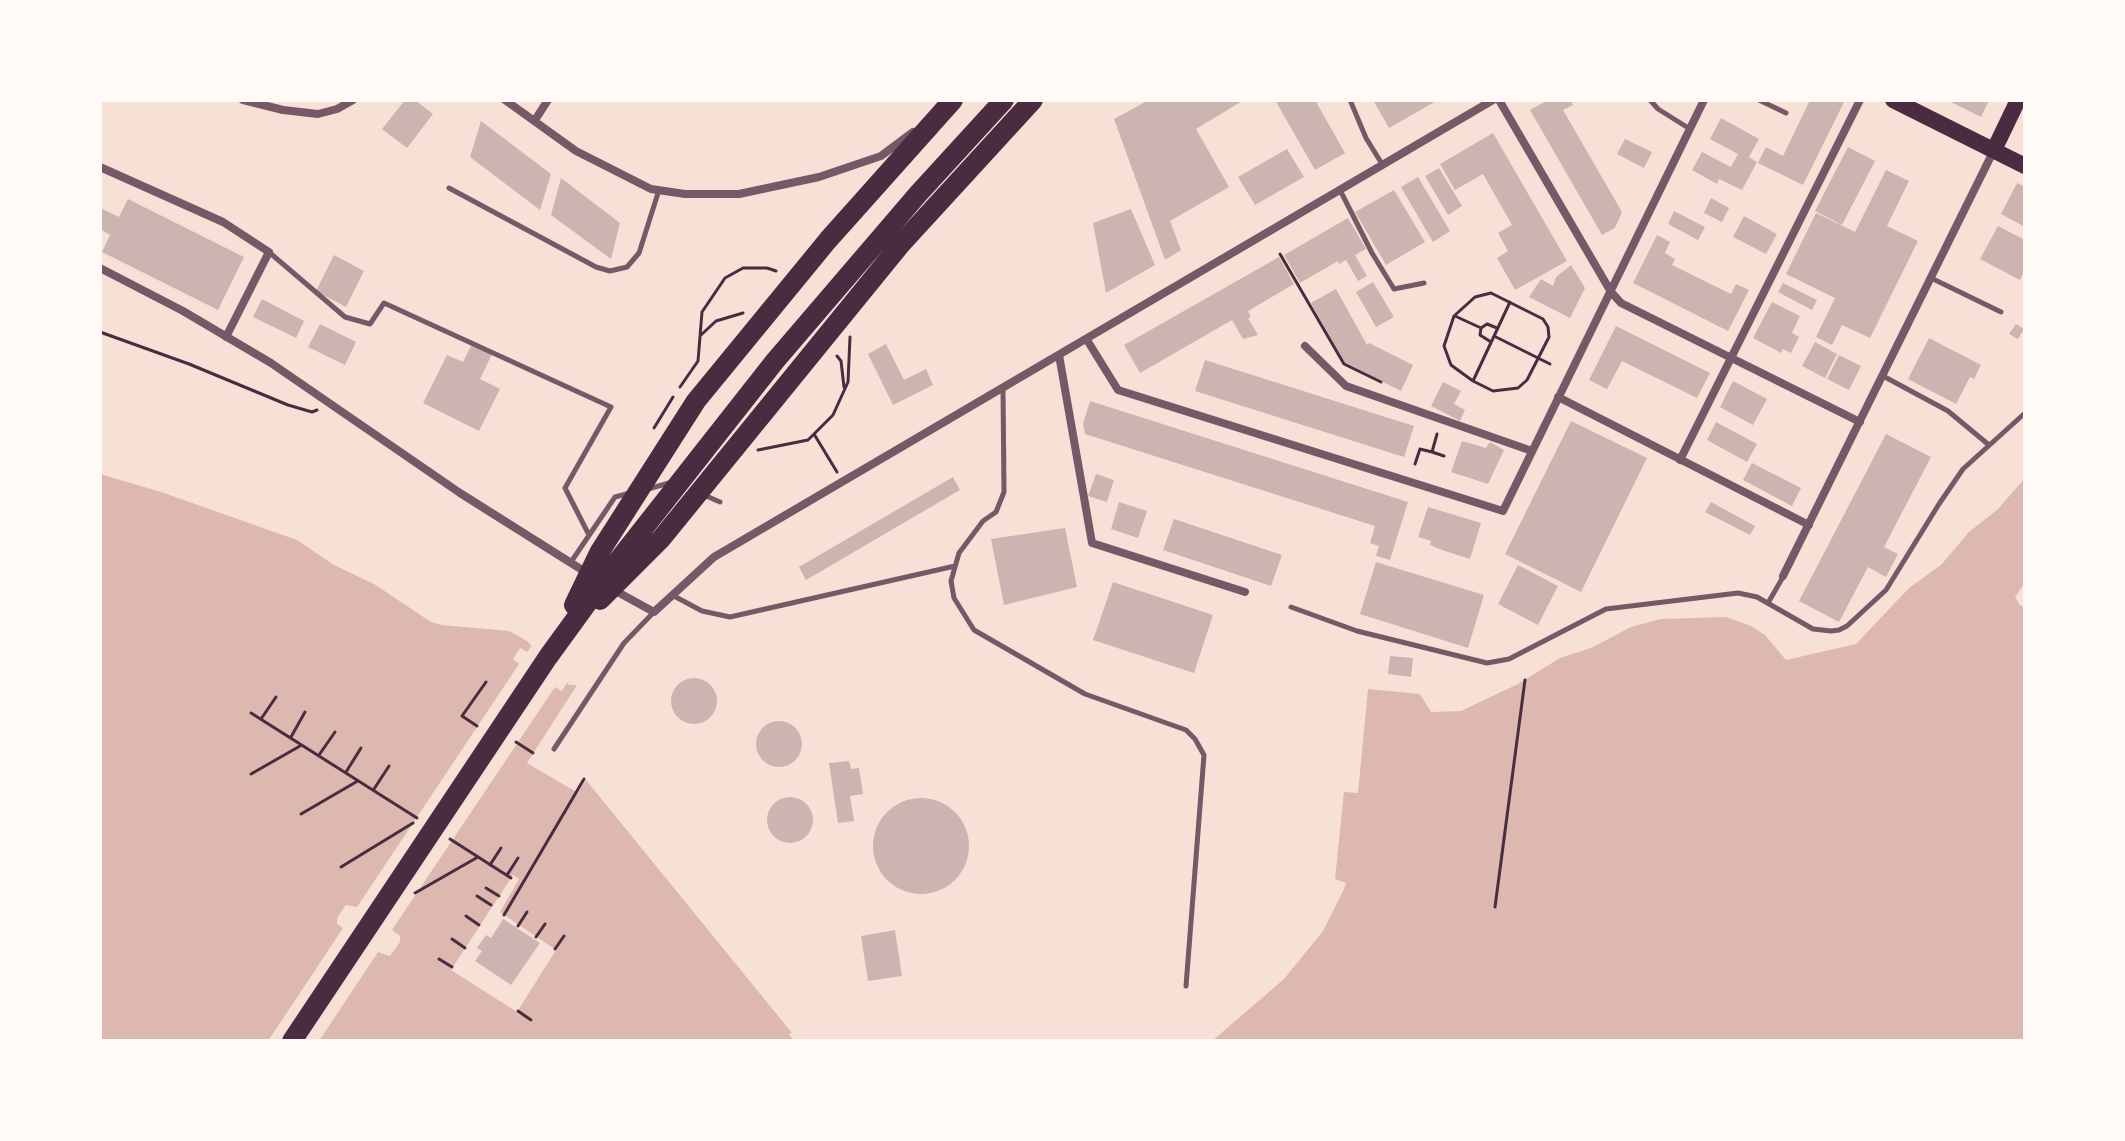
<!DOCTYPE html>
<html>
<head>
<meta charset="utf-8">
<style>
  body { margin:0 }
  #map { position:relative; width:2125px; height:1141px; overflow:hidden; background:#f7e1d7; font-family:"DejaVu Sans",sans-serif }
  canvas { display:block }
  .frame { position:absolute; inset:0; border:102px solid #fffaf5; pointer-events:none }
</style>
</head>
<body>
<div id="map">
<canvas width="2125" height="1141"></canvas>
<div class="frame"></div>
</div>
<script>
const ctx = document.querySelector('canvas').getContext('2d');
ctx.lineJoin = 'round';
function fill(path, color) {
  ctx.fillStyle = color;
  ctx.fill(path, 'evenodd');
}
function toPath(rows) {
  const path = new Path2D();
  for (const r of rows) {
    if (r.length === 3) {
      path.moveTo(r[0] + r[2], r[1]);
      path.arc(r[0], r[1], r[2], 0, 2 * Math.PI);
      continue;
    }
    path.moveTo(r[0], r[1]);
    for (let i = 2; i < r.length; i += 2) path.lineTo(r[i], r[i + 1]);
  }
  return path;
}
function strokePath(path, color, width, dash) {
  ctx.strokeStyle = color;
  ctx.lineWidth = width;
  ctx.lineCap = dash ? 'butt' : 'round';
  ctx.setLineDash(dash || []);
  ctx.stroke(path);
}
const water = toPath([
  [100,474,161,492,297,540,334,565,374,584,431,622,441,625,509,631,527,641,569,685,577,685,527,763,578,793,586,780,792,1033,789,1034,794,1041,100,1041],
  [2025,478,2025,583,2015,597,2020,605,2025,608,2025,1041,1212,1041,1284,979,1323,931,1343,891,1346,883,1335,879,1344,792,1358,793,1368,689,1420,694,1431,712,1461,711,1518,684,1560,658,1591,648,1631,627,1661,619,1726,617,1751,626,1765,635,1786,660,1856,644,1909,588,1941,565,1969,532,1998,509]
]);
const pier = toPath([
  [534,643,569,679,562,691,555,687,392,930,400,936,400,942,390,956,378,952,319,1041,268,1041,343,928,337,924,337,918,346,905,357,907,519,664,513,659,520,648,527,652],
  [513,875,519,879,500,912,556,950,517,1012,451,970]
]);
const building = toPath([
  [405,100,415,100,433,114,407,148,382,129],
  [1149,100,1244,100,1196,129,1229,187,1170,221,1181,250,1165,260,1114,119],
  [1275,100,1315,100,1345,153,1315,170],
  [1373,100,1438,100,1389,128],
  [1548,100,1570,100,1573,105,1563,110,1622,212,1615,228,1602,235,1530,110],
  [1810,100,1845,100,1803,185,1758,163,1766,147,1783,156],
  [1947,100,1989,100,1981,117],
  [1721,118,1759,139,1749,157,1757,162,1742,190,1719,179,1717,184,1692,170,1702,152,1731,167,1738,154,1710,139],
  [481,121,551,174,540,210,470,157],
  [1493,133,1567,261,1515,290,1497,258,1508,251,1498,233,1512,225,1483,174,1455,190,1440,164],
  [1625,139,1652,152,1644,168,1617,154],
  [1848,147,1875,161,1842,225,1815,211],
  [1287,149,1304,177,1255,205,1238,177],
  [1439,168,1462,206,1448,215,1425,176],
  [1886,170,1909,181,1887,226,1918,241,1870,338,1842,325,1832,345,1816,337,1835,298,1786,274,1816,213,1855,232],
  [1418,177,1450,231,1433,242,1401,187],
  [561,178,620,223,611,259,551,215],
  [2017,183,2025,187,2025,227,2001,214],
  [1394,190,1425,242,1386,265,1355,212],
  [1711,198,1729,208,1722,222,1704,213],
  [128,199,244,257,218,310,102,252,110,235,100,229,100,208,119,217],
  [1131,209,1155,265,1106,293,1093,223],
  [1674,211,1705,227,1698,240,1668,224],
  [1744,216,1777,234,1766,254,1733,237],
  [1348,218,1366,249,1355,255,1367,276,1358,281,1346,260,1339,264,1338,261,1300,283,1284,255],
  [1998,226,2025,240,2025,269,2020,280,1980,259],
  [1657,235,1670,242,1665,253,1675,259,1672,265,1731,294,1736,284,1749,290,1728,331,1633,283],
  [334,255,364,271,346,307,316,291],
  [1279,257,1294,284,1248,311,1251,317,1248,318,1258,335,1243,339,1232,320,1140,373,1124,345],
  [1571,265,1585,288,1570,318,1529,297,1541,279,1553,286,1556,277],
  [1373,282,1394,317,1376,327,1356,292],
  [1783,283,1817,300,1812,310,1778,292],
  [1336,289,1367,345,1369,343,1413,365,1401,391,1345,363,1311,303],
  [262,299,304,321,296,338,253,317],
  [1772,302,1800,316,1792,333,1799,337,1791,353,1783,349,1781,353,1753,338],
  [320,324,356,342,345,365,308,347],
  [2016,324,2024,329,2018,339,2009,334],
  [1616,326,1710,373,1697,398,1622,361,1607,389,1589,380],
  [1929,338,1981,365,1974,379,1970,377,1956,404,1908,379],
  [1815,342,1837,354,1825,378,1802,366],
  [472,344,492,354,480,379,500,389,479,431,423,403,447,355,463,362],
  [886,344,904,380,926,369,933,385,893,405,868,354],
  [1839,355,1861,366,1849,390,1827,379],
  [1205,360,1414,426,1404,457,1195,391],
  [1733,381,1767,399,1753,425,1720,407],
  [1443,382,1461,391,1454,404,1465,410,1460,421,1431,406],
  [1090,401,1408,502,1390,560,1376,556,1379,546,1370,543,1375,526,1085,434,1083,424],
  [1571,421,1647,458,1581,592,1505,554],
  [1716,422,1757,444,1747,462,1707,440],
  [1886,434,1931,457,1884,547,1898,554,1886,577,1868,567,1839,622,1799,601],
  [1462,441,1486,448,1490,442,1504,450,1488,484,1451,472],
  [1752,463,1801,488,1792,506,1743,480],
  [1096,474,1114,480,1107,502,1088,496],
  [953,477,960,490,806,580,799,567],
  [1119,502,1147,511,1138,538,1111,529],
  [1711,502,1755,526,1750,535,1705,512],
  [1428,507,1481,523,1470,559,1442,550,1430,545,1431,541,1418,537],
  [1174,519,1282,555,1271,586,1163,550],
  [1065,528,1077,587,1004,605,991,539],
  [1376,562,1484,595,1468,648,1360,614],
  [1518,565,1558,586,1538,625,1498,604],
  [1113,582,1213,615,1194,673,1093,640],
  [1390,656,1413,658,1411,677,1388,674],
  [694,701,23],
  [779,744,23],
  [849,761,851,769,859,768,863,794,850,796,854,821,838,823,829,763],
  [790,820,23],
  [921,846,48],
  [503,919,540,943,511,985,475,961,482,951,477,948,486,935,491,938],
  [895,930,902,976,868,981,861,936]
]);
const path = toPath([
  [1280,254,1344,364,1381,382],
  [1491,293,1543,319,1548,327,1549,337,1527,380,1518,388,1493,391,1473,381,1451,365,1444,346,1454,316,1475,297,1491,293],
  [1455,316,1481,328],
  [100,332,189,364,288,405,312,412,317,410],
  [701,335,716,321,743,313],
  [1494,336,1550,364],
  [1491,342,1480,335,1481,328,1487,324,1497,328],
  [837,356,841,361,844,387],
  [1473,381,1510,302],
  [680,387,698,361,702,312,725,278,743,268,767,268,776,271],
  [654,428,673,397],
  [814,434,837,472],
  [758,450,808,440,833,415,848,382,850,337],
  [1432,452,1444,456],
  [1415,464,1420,449,1432,452,1437,434],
  [251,713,417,818],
  [261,719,276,697],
  [477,726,462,716,486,682],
  [291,737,305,712],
  [516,742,533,753],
  [319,755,335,732],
  [346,772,361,748],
  [251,774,300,746],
  [374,789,389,766],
  [301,814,356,782],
  [450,839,511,878],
  [490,865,501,848],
  [341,867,413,823],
  [507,875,518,858],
  [486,888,499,896],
  [415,893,478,857],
  [477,896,491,905],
  [1495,907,1525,680],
  [504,915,584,779],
  [466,916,479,925],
  [518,926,527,912],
  [536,937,545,924],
  [452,939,465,948],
  [555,949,564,936],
  [439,959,452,967],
  [518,1011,531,1020]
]);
const service = toPath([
  [1350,100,1366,138,1382,164],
  [1650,100,1658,109,1690,129],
  [1759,100,1786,113],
  [449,188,596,267,610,271,627,267,639,253,659,190],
  [1340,190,1372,253,1394,289,1424,283],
  [270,253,345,317,370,324,384,303,611,407,565,488,589,535],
  [1931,278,2001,312],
  [1883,376,1948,411,1989,445],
  [1003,388,1004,492,996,512,983,521,959,553,951,581,954,598,974,630,1085,694,1186,730,1195,739,1204,755,1186,986],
  [648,489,669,483],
  [704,495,720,502],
  [571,562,615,497,630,493],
  [672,595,702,611,730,617,955,566],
  [1768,603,1783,577],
  [1291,607,1357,631,1487,663,1509,659,1606,609,1738,593,1757,597,1813,629,1831,631,1839,630,1847,626,1886,590,1939,504,1963,469,2025,413],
  [554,749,624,643,654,612]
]);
const minor = toPath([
  [243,100,283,110,318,114,337,109,353,100],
  [505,100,576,151,651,189,685,194,739,194,819,177,881,156,913,132],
  [1499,100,1611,292,1621,303,1860,422],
  [535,120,548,100],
  [100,167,223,222,269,252,226,337],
  [100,268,183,311,271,363,460,493,587,573],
  [1087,340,1118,390,1503,511,1704,100],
  [1305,346,1346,386,1532,451],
  [1059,355,1092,543,1245,592],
  [1558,397,1809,525],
  [1680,460,1860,100],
  [1783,576,1994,150],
  [612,589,654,612,714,557,1493,100]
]);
const secondary = toPath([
  [1893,100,2025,166],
  [1994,150,2018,100]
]);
const motorway = toPath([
  [600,600,661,539,901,244,1033,100],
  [574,605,599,553,696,401,828,240,953,100],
  [292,1041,548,657,617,562,775,361,918,194,1004,100]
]);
fill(water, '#dcb8b0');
fill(pier, '#f7e1d7');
fill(building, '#ccb4b1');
strokePath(path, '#4a2c40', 3);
strokePath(service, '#755966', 5);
strokePath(minor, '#755966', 8);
strokePath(secondary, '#4a2c40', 16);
strokePath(motorway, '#4a2c40', 20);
</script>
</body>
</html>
